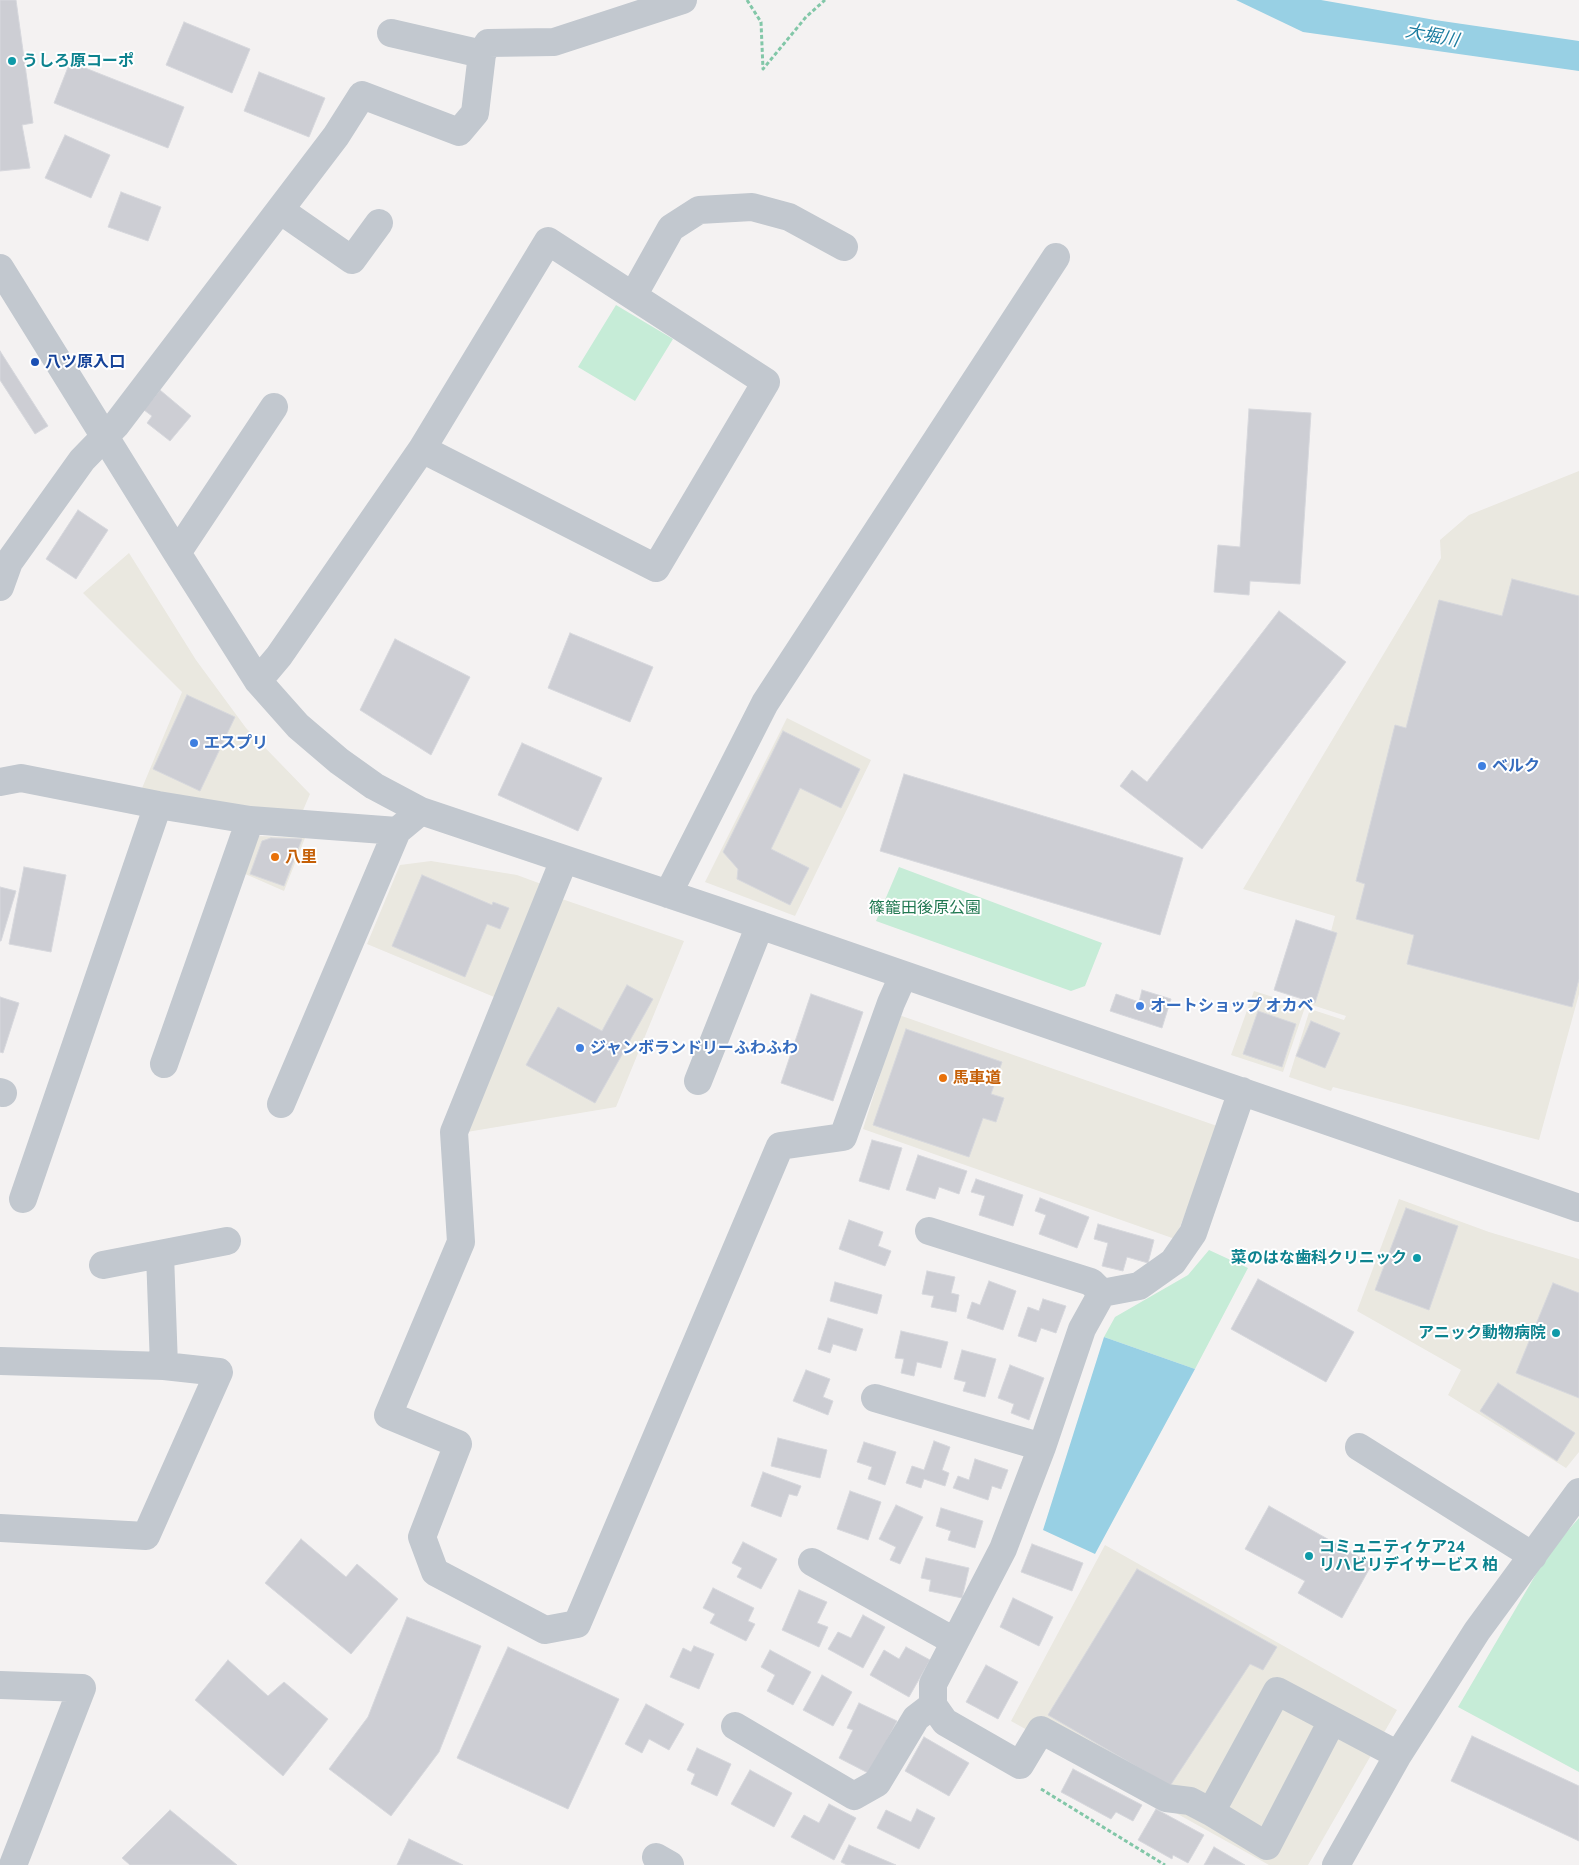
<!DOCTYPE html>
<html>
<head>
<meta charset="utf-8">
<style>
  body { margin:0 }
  canvas { display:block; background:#f4f2f2 }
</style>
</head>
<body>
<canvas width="1579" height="1865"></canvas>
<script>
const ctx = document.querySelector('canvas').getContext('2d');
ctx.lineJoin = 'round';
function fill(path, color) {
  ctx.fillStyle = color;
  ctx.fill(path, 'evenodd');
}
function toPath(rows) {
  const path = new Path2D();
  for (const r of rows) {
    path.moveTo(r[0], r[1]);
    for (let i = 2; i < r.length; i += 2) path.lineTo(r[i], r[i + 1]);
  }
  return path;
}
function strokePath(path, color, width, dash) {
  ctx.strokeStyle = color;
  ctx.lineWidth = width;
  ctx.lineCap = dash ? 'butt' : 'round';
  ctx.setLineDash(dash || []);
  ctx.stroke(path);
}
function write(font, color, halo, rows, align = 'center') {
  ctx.font = font + ' Cabin,"Noto Sans JP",sans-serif';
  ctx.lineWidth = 4;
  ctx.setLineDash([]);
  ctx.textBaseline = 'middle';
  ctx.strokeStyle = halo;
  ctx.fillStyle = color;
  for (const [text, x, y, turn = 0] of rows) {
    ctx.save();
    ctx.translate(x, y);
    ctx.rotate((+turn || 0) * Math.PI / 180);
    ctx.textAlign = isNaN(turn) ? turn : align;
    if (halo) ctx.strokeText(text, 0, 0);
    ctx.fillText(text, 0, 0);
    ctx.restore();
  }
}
const commercial = toPath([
  [1579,471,1579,994,1539,1140,1333,1087,1331,1091,1289,1077,1310,1009,1344,1020,1346,1016,1312,1005,1335,916,1243,889,1441,558,1440,540,1469,515],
  [129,553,196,660,246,728,310,794,301,815,140,793,182,692,83,593],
  [787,718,871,760,795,916,705,882],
  [258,836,305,838,284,891,243,873],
  [431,861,517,875,544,885,499,999,367,944,400,865],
  [559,898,684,941,616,1107,467,1132],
  [1254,991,1305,1007,1283,1072,1231,1055],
  [899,1015,1220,1127,1175,1239,863,1129],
  [1399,1199,1489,1232,1579,1259,1579,1452,1566,1468,1448,1395,1461,1370,1357,1311],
  [1105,1545,1397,1710,1308,1865,1269,1865,1011,1721]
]);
const green = toPath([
  [616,305,673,339,635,401,578,367],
  [899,867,1102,943,1085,986,1071,991,876,921],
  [1209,1250,1248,1268,1195,1369,1104,1337,1115,1317,1188,1275],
  [1579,1518,1579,1772,1458,1707,1549,1552]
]);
const water = toPath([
  [1236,0,1321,0,1435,20,1579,41,1579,71,1303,32],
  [1104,1337,1195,1369,1095,1554,1043,1530]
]);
const building = toPath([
  [0,0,16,0,33,123,22,125,30,168,0,171,0,0],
  [184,22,250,49,232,93,166,65,184,22],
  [70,62,184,107,168,148,54,103,70,62],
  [259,72,325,98,309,137,244,111,259,72],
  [65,135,110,155,91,198,45,178,65,135],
  [121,192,161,207,148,241,108,227,121,192],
  [0,351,48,426,35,434,0,380,0,351],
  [160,390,191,416,170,441,147,423,152,416,144,410,160,390],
  [1249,409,1311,413,1300,584,1250,581,1249,595,1214,592,1218,545,1240,547,1249,409],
  [78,510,108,530,76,579,46,559,78,510],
  [1512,579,1579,596,1579,979,1572,1007,1407,964,1414,935,1356,919,1365,884,1356,881,1395,725,1406,728,1439,600,1502,616,1512,579],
  [1279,611,1346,662,1202,849,1120,786,1132,770,1147,782,1279,611],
  [570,633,653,667,630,722,548,688,570,633],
  [395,639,470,677,431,755,360,710,395,639],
  [187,695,235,717,200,791,153,769,187,695],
  [783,731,860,769,841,808,800,788,771,849,809,868,790,905,737,879,738,869,723,852,783,731],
  [522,743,602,778,578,831,498,795,522,743],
  [904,774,1183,858,1160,935,880,851,904,774],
  [271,838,302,839,284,886,250,874,262,841,271,838],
  [24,867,66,875,51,952,9,944,24,867],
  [422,875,492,905,493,902,509,908,500,929,487,924,465,977,392,946,422,875],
  [0,887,16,891,1,941,0,941,0,887],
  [1296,920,1337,933,1315,1003,1274,990,1296,920],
  [627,985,653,999,595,1103,526,1065,558,1007,602,1031,627,985],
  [1142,990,1171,999,1162,1028,1110,1011,1116,994,1139,1002,1142,990],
  [811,994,863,1012,833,1101,781,1083,811,994],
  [0,997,19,1003,3,1053,0,1052,0,997],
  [1258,1011,1296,1024,1282,1067,1243,1054,1258,1011],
  [1311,1021,1340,1033,1325,1068,1296,1056,1311,1021],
  [906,1029,1002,1062,991,1094,1004,1098,996,1122,983,1118,969,1157,873,1125,906,1029],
  [872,1140,902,1148,889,1190,859,1181,872,1140],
  [918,1155,967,1171,959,1194,939,1187,935,1199,906,1190,918,1155],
  [976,1179,1023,1195,1013,1226,979,1215,985,1196,971,1192,976,1179],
  [1040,1198,1089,1217,1077,1248,1039,1234,1046,1215,1035,1211,1040,1198],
  [1406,1208,1458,1226,1429,1310,1375,1290,1406,1208],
  [849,1220,883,1232,878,1246,891,1251,885,1266,839,1249,849,1220],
  [1098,1224,1154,1240,1148,1263,1127,1257,1123,1271,1102,1266,1108,1243,1094,1239,1098,1224],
  [927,1271,955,1277,951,1293,959,1295,956,1312,931,1307,934,1296,922,1294,927,1271],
  [1258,1279,1354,1332,1326,1382,1231,1329,1258,1279],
  [989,1281,1016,1291,1003,1330,967,1318,972,1302,980,1305,989,1281],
  [835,1282,882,1295,877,1314,830,1301,835,1282],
  [1553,1283,1579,1293,1579,1398,1516,1373,1553,1283],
  [1043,1299,1066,1306,1056,1333,1041,1328,1036,1342,1018,1336,1028,1307,1039,1311,1043,1299],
  [828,1318,863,1329,856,1351,833,1344,830,1353,818,1349,828,1318],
  [901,1331,948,1342,941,1368,917,1362,914,1376,901,1373,904,1359,895,1358,901,1331],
  [962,1350,996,1359,985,1397,963,1391,966,1382,954,1379,962,1350],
  [1010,1365,1044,1378,1029,1420,1011,1413,1014,1404,998,1398,1010,1365],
  [806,1370,830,1379,823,1397,833,1401,828,1415,793,1401,806,1370],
  [1498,1383,1575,1433,1557,1461,1480,1411,1498,1383],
  [778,1438,827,1450,820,1478,771,1466,778,1438],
  [934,1441,950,1447,942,1470,949,1473,945,1486,924,1479,921,1488,906,1483,912,1466,924,1470,934,1441],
  [864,1442,896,1452,885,1485,868,1479,872,1467,857,1462,864,1442],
  [975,1459,1008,1470,1001,1489,992,1486,988,1500,953,1488,958,1476,969,1480,975,1459],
  [763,1472,801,1486,797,1496,789,1494,781,1517,751,1506,763,1472],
  [850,1491,881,1502,868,1540,837,1529,850,1491],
  [896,1505,923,1517,900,1564,890,1560,896,1547,879,1539,896,1505],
  [1269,1506,1372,1564,1342,1618,1298,1593,1305,1581,1245,1549,1269,1506],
  [941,1508,983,1521,975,1548,948,1540,951,1531,936,1526,941,1508],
  [301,1539,346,1577,357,1564,398,1599,351,1654,265,1583,301,1539],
  [743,1542,777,1559,761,1589,737,1577,742,1568,732,1563,743,1542],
  [1032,1544,1083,1563,1072,1591,1021,1572,1032,1544],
  [926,1558,969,1568,962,1598,929,1591,931,1580,921,1578,926,1558],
  [1137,1569,1277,1647,1263,1670,1250,1664,1170,1786,1048,1715,1137,1569],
  [713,1588,754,1608,748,1621,755,1624,746,1641,710,1623,715,1614,703,1608,713,1588],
  [799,1590,827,1602,817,1623,828,1627,819,1647,782,1630,799,1590],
  [1013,1598,1053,1617,1039,1646,1000,1627,1013,1598],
  [863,1615,885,1627,863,1668,828,1649,838,1632,851,1638,863,1615],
  [407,1617,481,1646,439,1752,391,1816,329,1769,368,1717,407,1617],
  [694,1646,714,1654,699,1689,670,1677,683,1648,691,1652,694,1646],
  [508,1647,619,1699,568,1809,457,1758,508,1647],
  [906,1647,930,1660,909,1697,870,1675,884,1650,899,1659,906,1647],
  [770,1650,811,1672,793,1705,767,1691,775,1675,761,1667,770,1650],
  [228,1660,268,1696,284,1682,328,1719,283,1776,195,1700,228,1660],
  [986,1665,1018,1682,998,1719,966,1702,986,1665],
  [822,1675,852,1692,833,1726,803,1710,822,1675],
  [859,1703,897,1721,870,1774,839,1758,853,1730,847,1728,859,1703],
  [646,1704,684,1724,669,1750,649,1739,642,1753,625,1744,646,1704],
  [1472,1736,1579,1786,1579,1841,1451,1781,1472,1736],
  [924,1737,969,1763,949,1796,905,1771,924,1737],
  [697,1748,731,1764,717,1796,691,1784,695,1774,687,1770,697,1748],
  [1073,1769,1142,1805,1133,1821,1116,1812,1111,1819,1061,1792,1073,1769],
  [750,1770,792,1793,774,1827,731,1804,750,1770],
  [829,1804,856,1818,834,1860,791,1837,804,1815,819,1823,829,1804],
  [917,1809,935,1818,919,1849,877,1828,886,1810,911,1822,917,1809],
  [1156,1809,1204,1835,1188,1863,1173,1855,1172,1859,1138,1840,1156,1809],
  [170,1810,237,1865,130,1865,122,1858,170,1810],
  [409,1839,463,1865,397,1865,409,1839],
  [849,1845,896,1865,847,1865,841,1862,849,1845],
  [1214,1847,1245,1865,1204,1865,1214,1847]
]);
const path = toPath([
  [747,0,761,22,763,69,806,17,825,0],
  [1041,1789,1165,1865]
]);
const minor = toPath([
  [391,33,482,54],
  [280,210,352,260,379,223],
  [0,268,177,553,258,681,298,726,339,761,374,786,421,811,716,910,1579,1208],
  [633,296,671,228,699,210,752,207,789,217,844,247],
  [177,553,274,407],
  [0,587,9,562,82,460,116,425,336,136,362,95,459,132,475,113,482,54,488,43,554,42,683,0],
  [258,681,279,656,422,449,548,241,766,382,656,568,422,449],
  [0,782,21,778,158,805,250,820,397,831,421,811],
  [564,860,454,1132,461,1242,388,1415,458,1444,422,1537,435,1572,545,1630,577,1624,780,1146,843,1137,891,1003,903,976],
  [668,894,765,703,1056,257],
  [164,1064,250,820],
  [698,1081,760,925],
  [0,1092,3,1093],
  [281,1104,397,831],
  [23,1199,158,805],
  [929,1231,1091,1282,1102,1293],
  [160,1254,164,1366],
  [103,1265,227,1241],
  [0,1361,164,1366,219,1372,146,1536,0,1528],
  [875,1398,1042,1447],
  [1359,1447,1533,1556],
  [812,1562,954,1641],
  [0,1685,82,1688,13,1865],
  [1332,1721,1267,1846,1211,1812,1277,1691,1398,1755],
  [735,1726,854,1796,877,1783,916,1718,933,1705],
  [1211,1812,1190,1801,1166,1798,1041,1730,1020,1765,945,1722,933,1705,933,1684,1003,1549,1042,1447,1082,1329,1102,1293,1139,1286,1173,1262,1193,1233,1242,1091],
  [656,1857,670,1865],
  [1336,1865,1398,1755,1477,1631,1579,1492]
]);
const markers = [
  [12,61,5,"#0f9aa8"],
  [35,362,5,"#1a4fb4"],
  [194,743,5,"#3f7fe0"],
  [1482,766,5,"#3f7fe0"],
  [275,857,5,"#e8710a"],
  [1140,1006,5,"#3f7fe0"],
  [580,1048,5,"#3f7fe0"],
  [943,1078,5,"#e8710a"],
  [1417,1258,5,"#0f9aa8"],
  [1556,1333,5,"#0f9aa8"],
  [1309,1556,5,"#0f9aa8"]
];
const cultureNames = [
  ["うしろ原コーポ",22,61],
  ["菜のはな歯科クリニック",1407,1258,"right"],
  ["アニック動物病院",1546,1333,"right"],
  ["コミュニティケア24",1319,1547],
  ["リハビリデイサービス 柏",1319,1565]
];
const transitNames = [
  ["八ツ原入口",45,362]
];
const shopNames = [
  ["エスプリ",204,743],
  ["ベルク",1492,766],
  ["オートショップ オカベ",1150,1006],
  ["ジャンボランドリーふわふわ",590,1048]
];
const foodNames = [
  ["八里",285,857],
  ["馬車道",953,1078]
];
const parkNames = [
  ["篠籠田後原公園",925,908]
];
const waterNames = [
  ["大堀川",1432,36,11]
];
fill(commercial, '#eae8e0');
fill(green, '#c6ecd7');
fill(water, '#98d0e4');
fill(building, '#cdced4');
strokePath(building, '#d7d8dd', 1);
strokePath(path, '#82c7a8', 3, [4, 2.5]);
strokePath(minor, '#c2c8cf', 28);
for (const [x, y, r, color] of markers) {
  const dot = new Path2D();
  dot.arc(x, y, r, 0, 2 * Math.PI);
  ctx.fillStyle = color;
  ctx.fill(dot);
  strokePath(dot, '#fff', 2);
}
write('bold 16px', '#0d838f', '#fff', cultureNames, 'left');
write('bold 16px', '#164399', '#fff', transitNames, 'left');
write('bold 16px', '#366cbe', '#fff', shopNames, 'left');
write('bold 16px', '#c56008', '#fff', foodNames, 'left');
write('16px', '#227952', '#fff', parkNames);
write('italic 18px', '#1c7da0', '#fff', waterNames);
</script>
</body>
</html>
